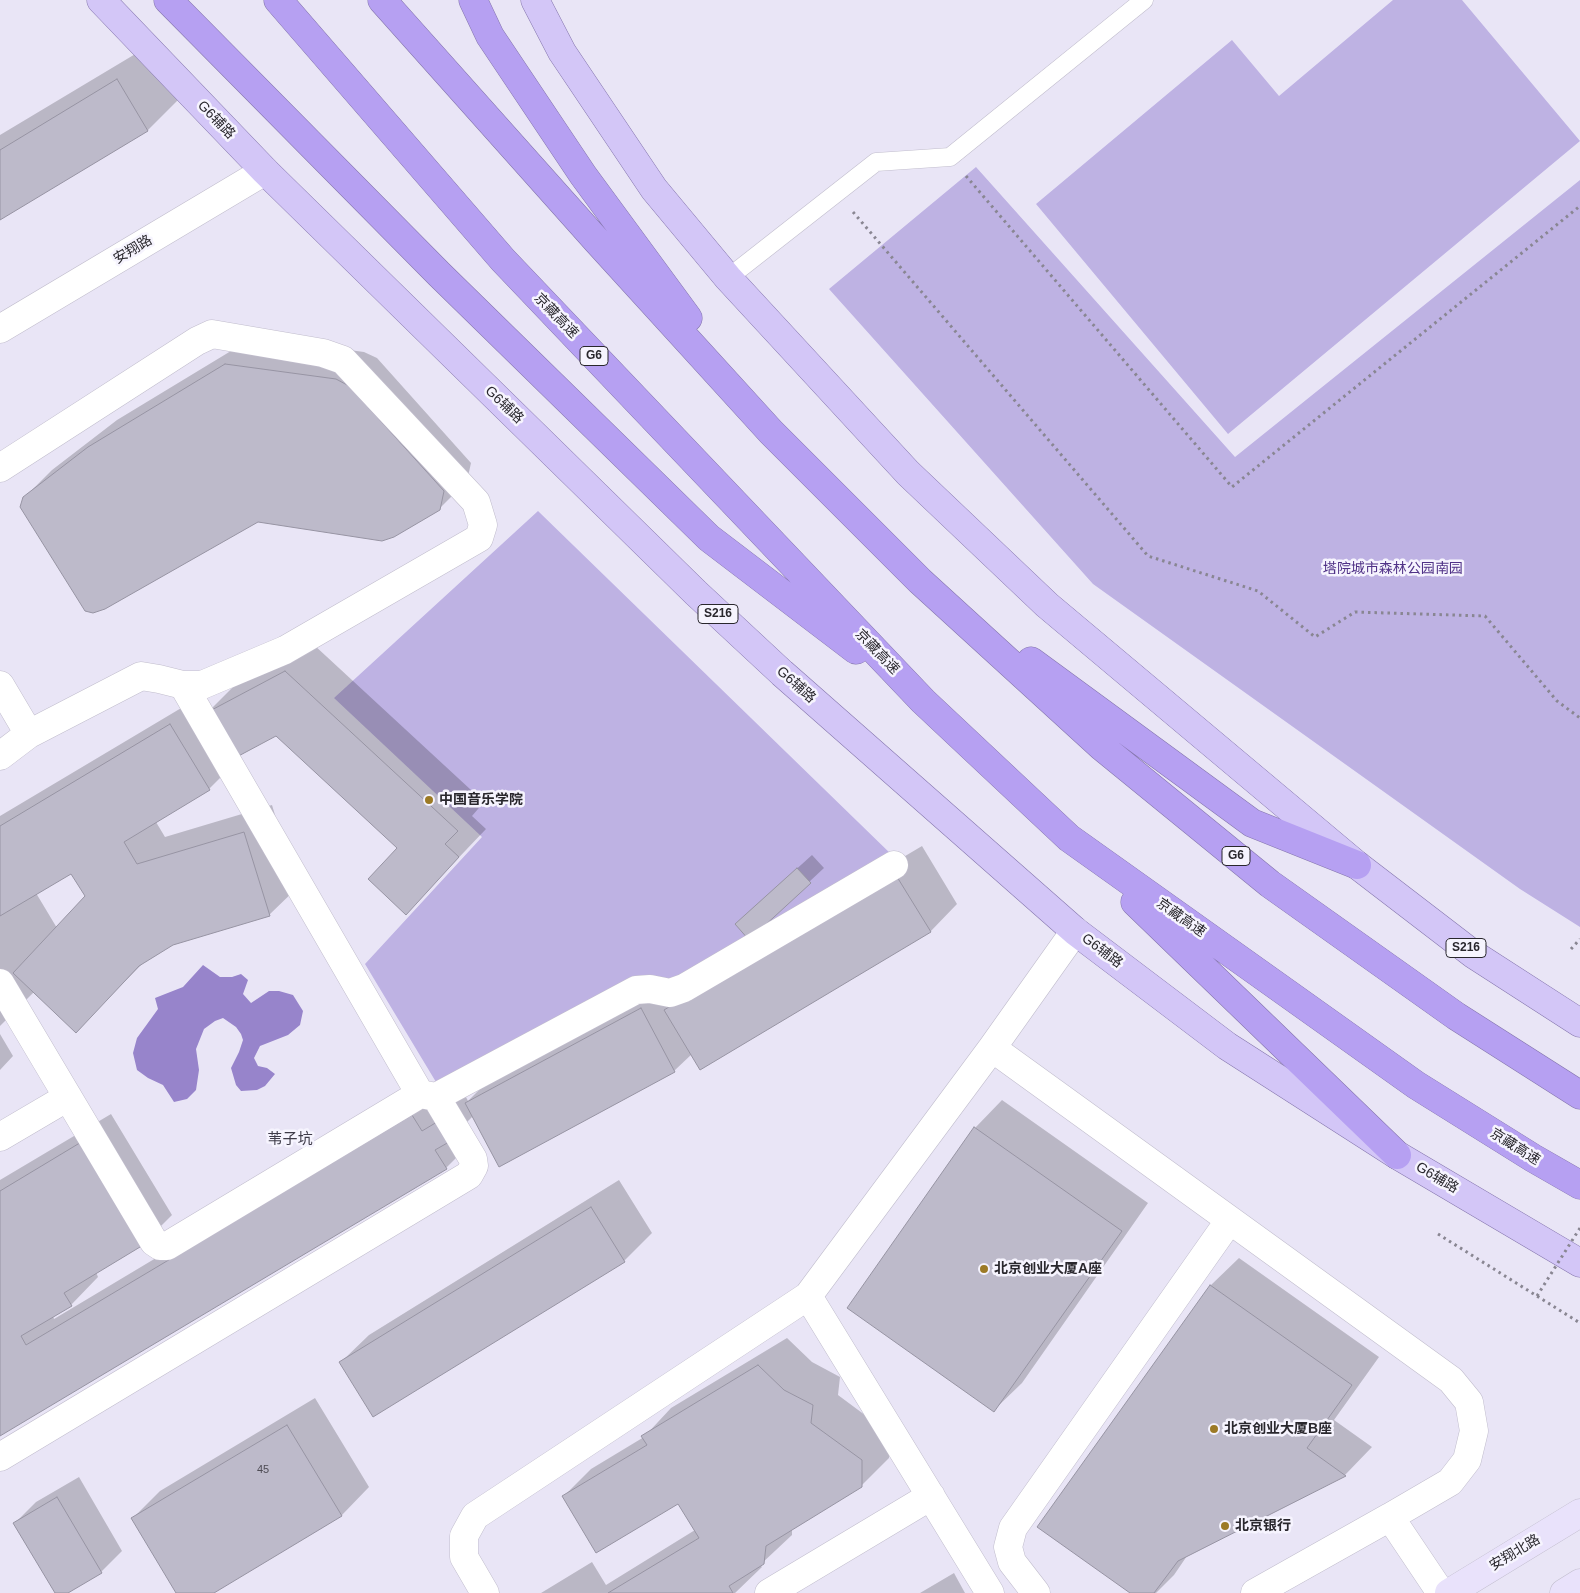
<!DOCTYPE html>
<html>
<head>
<meta charset="utf-8">
<style>
  body { margin:0 }
  canvas { display:block; background:#e9e5f6 }
</style>
</head>
<body>
<canvas width="1580" height="1593"></canvas>
<script>
const ctx = document.querySelector('canvas').getContext('2d');
ctx.lineJoin = 'round';
function fill(path, color) {
  ctx.fillStyle = color;
  ctx.fill(path, 'evenodd');
}
function toPath(rows) {
  const path = new Path2D();
  for (const r of rows) {
    path.moveTo(r[0], r[1]);
    for (let i = 2; i < r.length; i += 2) path.lineTo(r[i], r[i + 1]);
  }
  return path;
}
function strokePath(path, color, width, dash) {
  ctx.strokeStyle = color;
  ctx.lineWidth = width;
  ctx.lineCap = dash ? 'butt' : 'round';
  ctx.setLineDash(dash || []);
  ctx.stroke(path);
}
function write(font, color, halo, rows, align = 'center') {
  ctx.font = font + ' Arial,"Noto Sans SC",sans-serif';
  ctx.lineWidth = 5;
  ctx.setLineDash([]);
  ctx.textBaseline = 'middle';
  ctx.strokeStyle = halo;
  ctx.fillStyle = color;
  for (const [text, x, y, turn = 0] of rows) {
    ctx.save();
    ctx.translate(x, y);
    ctx.rotate((+turn || 0) * Math.PI / 180);
    ctx.textAlign = isNaN(turn) ? turn : align;
    if (halo) ctx.strokeText(text, 0, 0);
    ctx.fillText(text, 0, 0);
    ctx.restore();
  }
}
const green = toPath([
  [1393,0,1462,0,1580,141,1228,434,1036,204,1232,40,1279,96],
  [976,167,1235,457,1580,180,1580,927,1520,889,1093,584,829,289],
  [538,511,893,856,679,982,439,1087,365,964,482,837,334,698]
]);
const water = toPath([
  [203,965,220,977,232,977,241,974,248,980,243,994,251,1003,269,991,279,991,293,995,303,1011,300,1025,288,1035,260,1046,254,1058,258,1066,267,1068,275,1074,265,1086,257,1090,241,1091,236,1085,231,1068,239,1052,243,1040,241,1034,236,1027,223,1018,215,1021,204,1029,196,1049,199,1070,196,1090,187,1099,174,1102,163,1085,148,1078,137,1070,133,1053,137,1038,158,1009,155,998,183,987]
]);
const shadow = toPath([
  [157,41,187,91,148,130,0,219,0,135],
  [254,337,364,352,377,358,471,463,467,481,439,509,258,521,24,498,52,470,117,420],
  [313,644,484,802,472,816,486,829,406,913,398,848,276,734,234,757,236,762,209,789,156,822,165,837,272,805,297,888,269,915,172,944,143,963,76,1031,34,992,0,1026,0,816,198,698,207,713,235,685],
  [72,872,87,896,57,928,36,893],
  [922,846,957,904,930,932,692,1054,674,1071,473,1116,464,1125,474,1140,446,1168,0,1435,0,1180,111,1114,172,1215,144,1243,96,1272,98,1277,71,1305,53,1316,54,1319,440,1088,465,1095,468,1101,494,1075,669,982,693,982],
  [812,855,824,868,749,938,750,911],
  [0,1034,13,1056,0,1070],
  [1002,1100,1148,1203,1022,1383,994,1410,975,1128],
  [619,1180,652,1233,624,1261,374,1415,341,1362,369,1335],
  [1239,1258,1379,1357,1334,1420,1372,1447,1345,1475,1189,1553,1174,1575,1156,1593,1133,1593,1039,1527,1211,1285],
  [787,1338,812,1362,840,1377,838,1395,889,1433,889,1458,861,1486,792,1529,792,1535,760,1565,762,1567,735,1593,541,1593,592,1562,606,1585,695,1530,678,1502,564,1496,591,1469,644,1437,671,1408],
  [315,1398,369,1487,342,1515,212,1593,178,1593,133,1518,160,1491],
  [79,1477,122,1551,101,1572,65,1593,56,1593,15,1523,36,1502],
  [954,1573,965,1593,920,1593]
]);
const building = toPath([
  [117,79,148,131,0,220,0,150,117,79],
  [225,364,336,379,349,386,444,491,440,510,394,537,382,541,258,522,105,609,93,613,85,611,20,507,23,497,88,447,225,364],
  [285,671,458,831,445,844,459,857,406,915,368,879,397,848,276,736,231,760,206,713,285,671],
  [170,724,210,790,124,842,137,864,244,832,270,916,173,945,139,966,76,1033,13,973,85,896,71,874,0,916,0,826,170,724],
  [797,868,811,883,749,940,735,924,797,868],
  [894,872,931,932,700,1070,664,1010,894,872],
  [641,1008,675,1072,499,1167,465,1103,641,1008],
  [412,1115,422,1131,437,1122,449,1142,435,1150,447,1169,0,1436,0,1191,83,1141,145,1244,64,1293,72,1306,21,1336,26,1345,412,1115],
  [974,1127,1122,1231,994,1412,847,1308,974,1127],
  [591,1207,625,1262,373,1417,339,1362,591,1207],
  [1210,1285,1352,1385,1307,1448,1346,1476,1178,1561,1154,1593,1130,1593,1037,1527,1210,1285],
  [758,1365,784,1390,813,1405,811,1423,862,1460,862,1487,766,1546,764,1564,729,1586,733,1593,608,1593,699,1538,678,1504,596,1553,562,1496,647,1445,641,1436,758,1365],
  [287,1425,342,1516,214,1593,176,1593,131,1518,287,1425],
  [57,1497,102,1573,68,1593,55,1593,13,1523,57,1497]
]);
const path = toPath([
  [966,176,1232,487,1580,206],
  [853,212,1148,556,1258,591,1315,637,1355,612,1485,616,1557,701,1580,718],
  [1571,949,1580,939],
  [1438,1234,1580,1323]
]);
const lane = toPath([
  [728,278,876,162,950,157,1144,0]
]);
const street = toPath([
  [0,329,265,171],
  [0,468,197,341,212,334,323,353,343,360,476,502,483,525,479,538,285,650,202,685,183,685,159,679,141,676,29,734,0,756],
  [0,685,29,734],
  [183,685,420,1094],
  [1075,931,992,1048,1451,1380,1469,1402,1474,1431,1467,1460,1450,1482,1390,1517],
  [0,983,154,1242,160,1246,167,1246,420,1094,436,1097,636,990,650,989,670,993,684,988,894,865],
  [0,1137,68,1097],
  [0,1457,469,1175,474,1166,473,1159,436,1097],
  [485,1593,464,1557,464,1536,475,1516,808,1296],
  [769,1593,931,1496],
  [990,1593,808,1296,992,1048],
  [1036,1593,1012,1562,1008,1547,1013,1528,1229,1221],
  [1255,1593,1390,1517,1441,1593]
]);
const secondary = toPath([
  [1449,1593,1580,1513],
  [1564,1593,1580,1583]
]);
const primary = toPath([
  [101,0,265,171,696,593,782,673,1075,931,1227,1046,1397,1155,1580,1263],
  [535,0,562,52,654,189,728,278,908,473,1047,605,1357,865,1473,954,1580,1023]
]);
const highway = toPath([
  [168,0,439,274,709,538,856,650],
  [278,0,503,260,923,701,1069,838,1416,1085,1533,1158,1580,1185],
  [382,0,597,241,771,432,920,581,1102,747,1270,884,1456,1016,1580,1095],
  [473,0,490,36,583,175,688,318],
  [1031,661,1252,823,1357,865],
  [1135,902,1397,1155]
]);
const pathBridge = toPath([
  [1537,1296,1580,1228]
]);
const markers = [
  [429,800,5,"#9c7a25"],
  [984,1269,5,"#9c7a25"],
  [1214,1429,5,"#9c7a25"],
  [1225,1526,5,"#9c7a25"]
];
const numberNames = [
  ["45",263,1470]
];
const shields = [
  [594,356,28],
  [718,614,40],
  [1236,856,28],
  [1466,948,40]
];
const shieldNames = [
  ["G6",594,356],
  ["S216",718,614],
  ["G6",1236,856],
  ["S216",1466,948]
];
const streetNames = [
  ["G6辅路",216,120,46],
  ["安翔路",133,250,-31],
  ["京藏高速",556,316,46],
  ["G6辅路",504,405,44],
  ["京藏高速",877,652,46],
  ["G6辅路",796,685,42],
  ["京藏高速",1181,918,35],
  ["G6辅路",1102,951,37],
  ["京藏高速",1515,1147,32],
  ["G6辅路",1437,1178,31],
  ["安翔北路",1515,1553,-31]
];
const parkNames = [
  ["塔院城市森林公园南园",1393,569]
];
const poiNames = [
  ["中国音乐学院",439,800],
  ["北京创业大厦A座",994,1269],
  ["北京创业大厦B座",1224,1429],
  ["北京银行",1235,1526]
];
const neighbourhoodNames = [
  ["苇子坑",290,1140]
];
fill(green, '#beb2e3');
fill(water, '#9784cb');
fill(shadow, '#0003');
fill(building, '#bdbaca');
strokePath(building, '#9794a3', 1);
strokePath(lane, '#c1bdcd', 19);
strokePath(street, '#c1bdcd', 29);
strokePath(secondary, '#c1bdcd', 29);
strokePath(primary, '#8576ad', 29);
strokePath(highway, '#8576ad', 29);
strokePath(path, '#898692', 3, [2.5, 4]);
strokePath(lane, '#fff', 18);
strokePath(street, '#fff', 28);
strokePath(secondary, '#e9e2fb', 28);
strokePath(primary, '#d3c6f7', 28);
strokePath(highway, '#b6a0f2', 28);
strokePath(pathBridge, '#898692', 3, [2.5, 4]);
for (const [x, y, r, color] of markers) {
  const dot = new Path2D();
  dot.arc(x, y, r, 0, 2 * Math.PI);
  ctx.fillStyle = color;
  ctx.fill(dot);
  strokePath(dot, '#f6f4fe', 2);
}
write('11px', '#4e4c54', null, numberNames);
for (const [x, y, w] of shields) {
  const box = new Path2D();
  box.roundRect(x - w / 2, y - 9.5, w, 19, 4);
  ctx.fillStyle = '#f6f4fe';
  ctx.fill(box);
  strokePath(box, '#29272d', 1);
}
write('bold 12px', '#29272d', null, shieldNames);
write('14px', '#29272d', '#f6f4fe', streetNames);
write('14px', '#503287', '#f6f4fe', parkNames);
write('bold 14px', '#29272d', '#f6f4fe', poiNames, 'left');
write('15px', '#3e3b48', '#f6f4fe', neighbourhoodNames);
</script>
</body>
</html>
